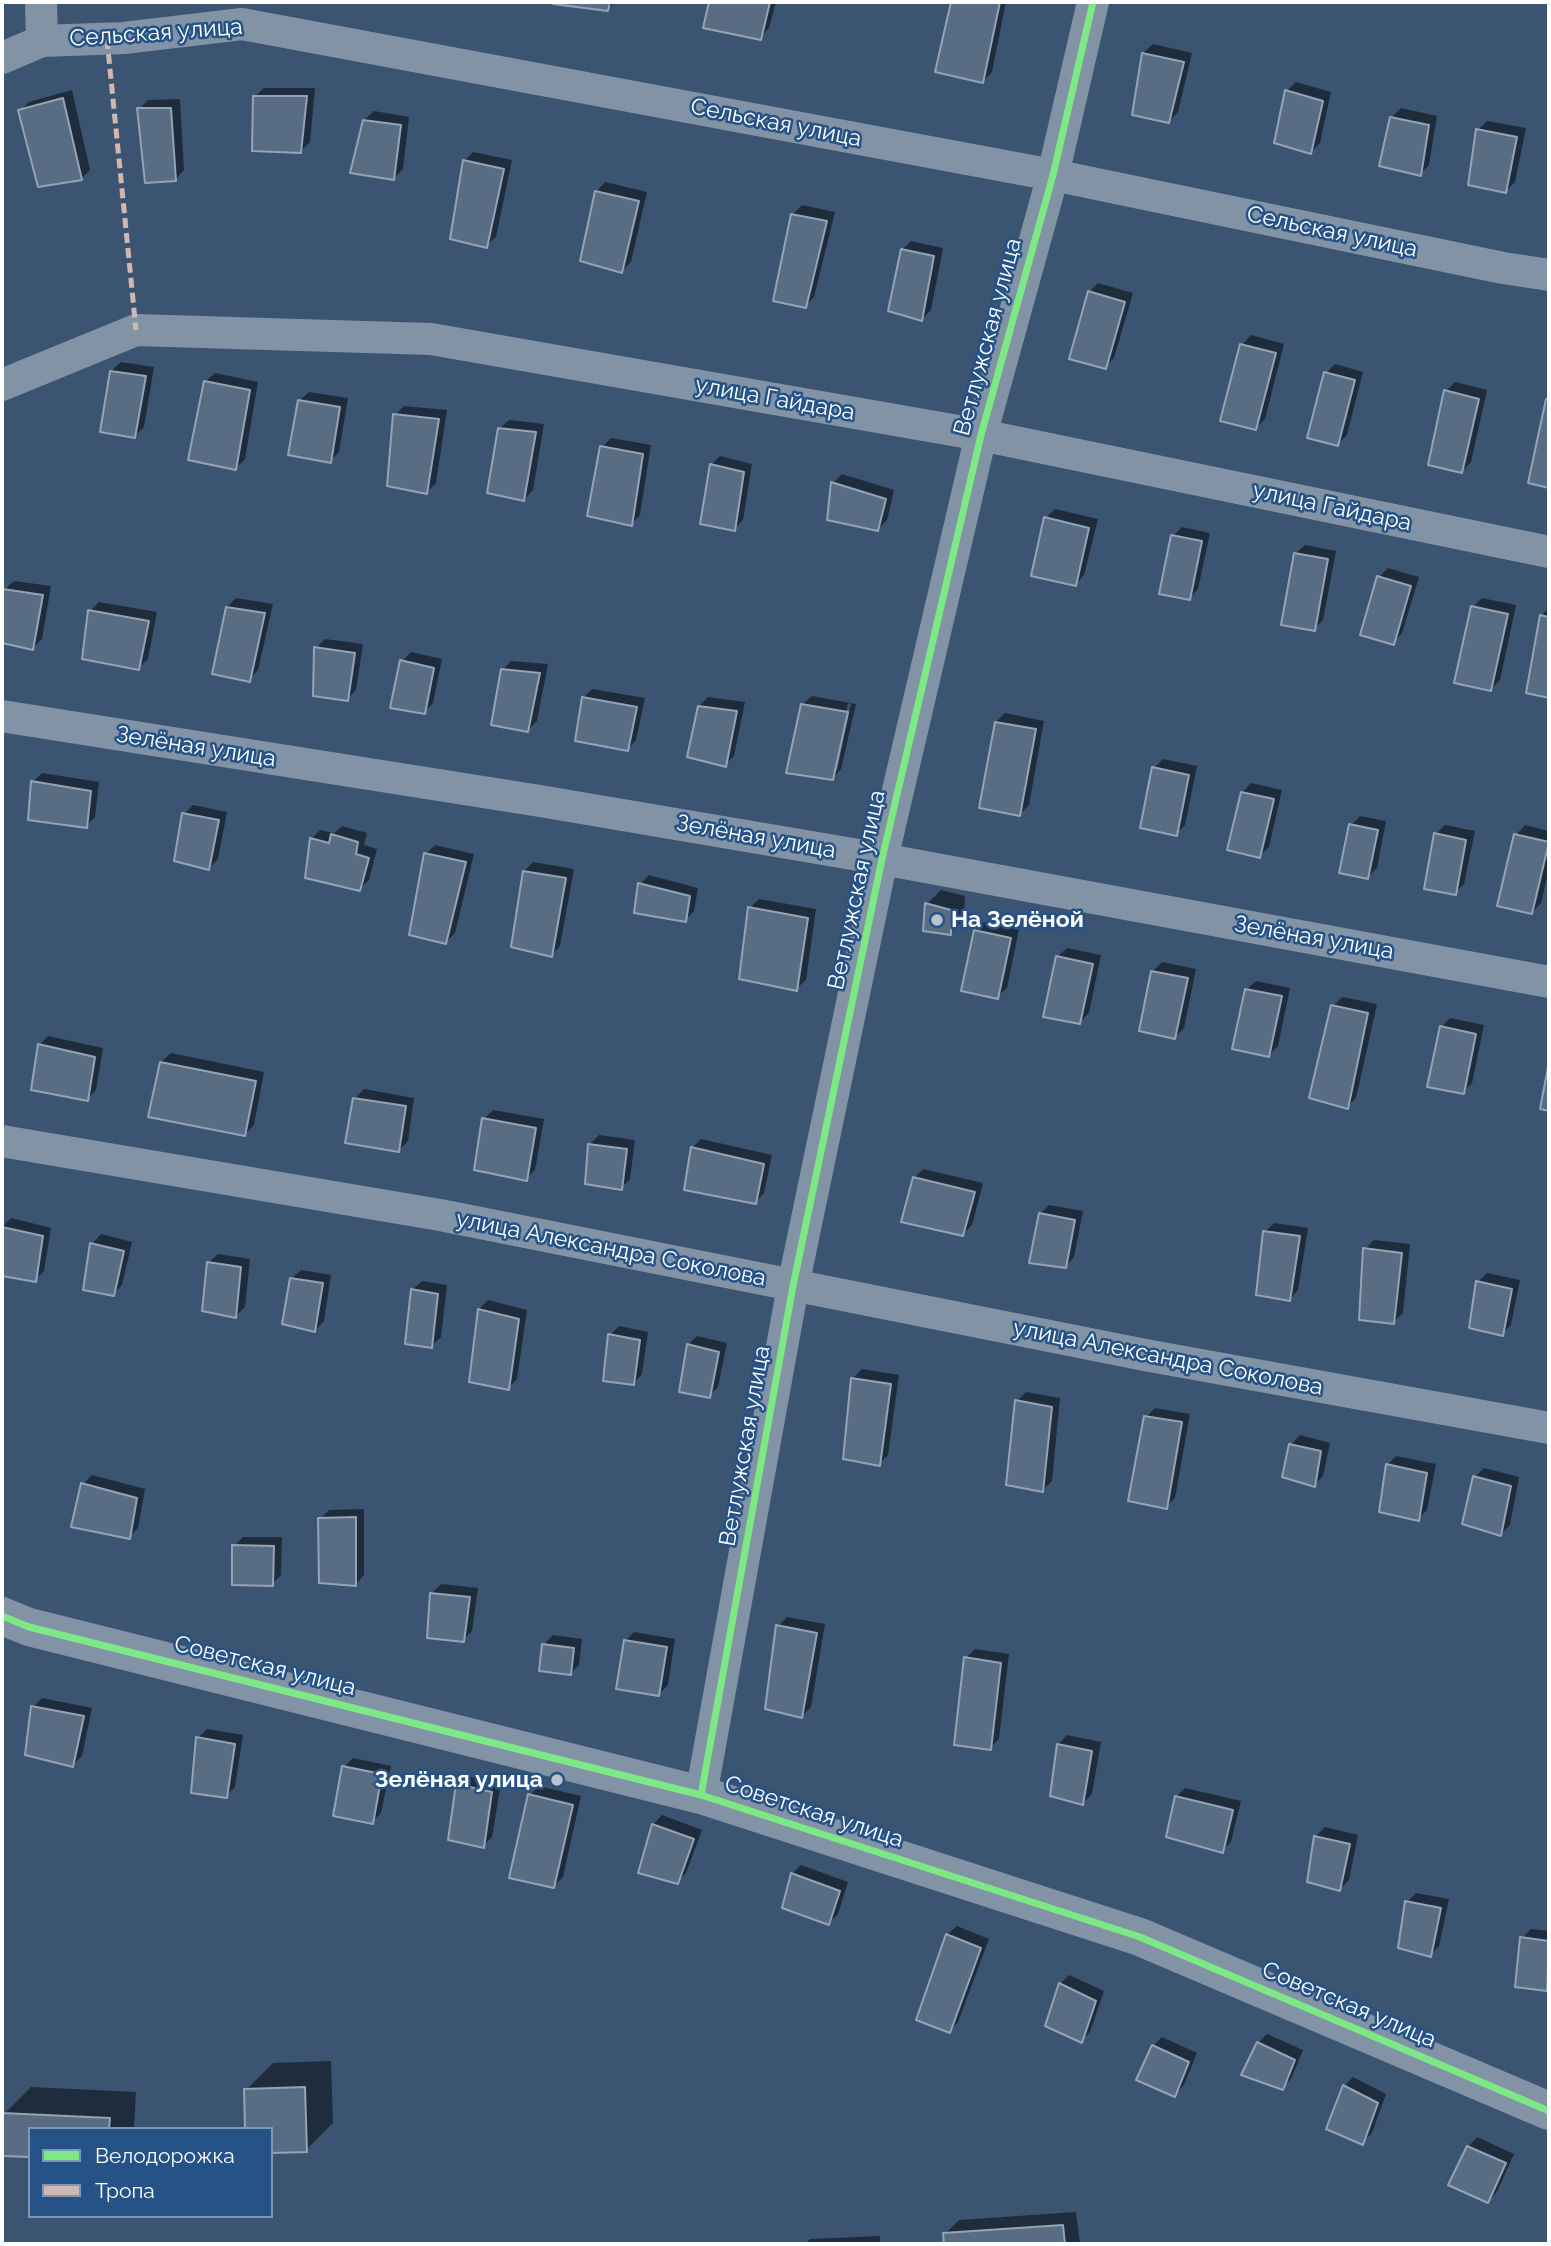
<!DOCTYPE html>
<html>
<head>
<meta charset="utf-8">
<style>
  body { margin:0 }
  #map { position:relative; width:1551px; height:2246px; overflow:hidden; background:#3b5471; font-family:Raleway,sans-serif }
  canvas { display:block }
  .frame { position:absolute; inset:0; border:4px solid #fff; pointer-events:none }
  .legend { position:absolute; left:28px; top:2127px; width:245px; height:91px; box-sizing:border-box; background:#255287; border:2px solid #7c97b7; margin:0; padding:9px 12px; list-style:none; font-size:21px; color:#fff }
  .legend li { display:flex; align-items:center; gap:14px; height:35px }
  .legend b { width:35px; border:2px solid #7c97b7 }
</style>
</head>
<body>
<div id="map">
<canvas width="1551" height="2246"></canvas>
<div class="frame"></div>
<ul class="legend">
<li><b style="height:9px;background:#7ce984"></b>Велодорожка</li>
<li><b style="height:9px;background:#d1b7ad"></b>Тропа</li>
</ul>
</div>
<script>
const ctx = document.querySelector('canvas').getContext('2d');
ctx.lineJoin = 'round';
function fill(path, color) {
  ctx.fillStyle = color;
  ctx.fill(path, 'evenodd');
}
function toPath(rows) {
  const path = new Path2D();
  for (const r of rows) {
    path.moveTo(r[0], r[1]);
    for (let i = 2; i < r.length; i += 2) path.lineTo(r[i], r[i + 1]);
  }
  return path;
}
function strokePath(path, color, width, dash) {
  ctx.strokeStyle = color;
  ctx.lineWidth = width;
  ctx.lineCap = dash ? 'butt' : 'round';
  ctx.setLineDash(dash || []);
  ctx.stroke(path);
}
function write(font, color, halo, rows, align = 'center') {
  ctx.font = font + ' Raleway,sans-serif';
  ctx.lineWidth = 5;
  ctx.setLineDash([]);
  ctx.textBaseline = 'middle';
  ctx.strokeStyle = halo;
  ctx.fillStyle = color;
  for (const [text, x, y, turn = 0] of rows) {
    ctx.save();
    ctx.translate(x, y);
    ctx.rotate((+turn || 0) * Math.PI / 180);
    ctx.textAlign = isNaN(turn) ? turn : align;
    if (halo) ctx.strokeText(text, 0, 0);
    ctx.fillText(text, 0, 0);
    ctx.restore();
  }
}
const shadow = toPath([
  [555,2,615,2,607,10],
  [711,2,776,2,769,28,760,38,705,26],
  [952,2,1006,2,992,72,983,81,937,71],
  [1153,44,1192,53,1178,112,1169,121,1143,53],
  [1296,82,1331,92,1320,143,1311,152,1287,91],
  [264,88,315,88,310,142,301,151,254,97],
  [72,90,90,170,81,179,20,111,29,102],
  [180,99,184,170,175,180,139,109,148,100],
  [1401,108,1437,116,1429,165,1420,174,1392,117],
  [374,111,409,117,403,169,394,178,364,120],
  [1487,121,1526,128,1515,182,1506,191,1478,130],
  [473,152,512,160,496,237,486,246,464,161],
  [605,182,647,192,631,262,622,271,596,192],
  [802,205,835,212,814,297,805,306,776,300,793,214],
  [911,241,943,248,931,310,922,319,902,250],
  [1098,283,1133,293,1114,358,1105,367,1089,292],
  [1251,335,1284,344,1265,419,1256,428,1242,345],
  [121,362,154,367,144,427,135,436,111,371],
  [1335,364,1363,372,1347,435,1338,444,1326,373],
  [215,373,258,382,245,459,236,468,205,382],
  [1455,382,1487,390,1471,462,1462,471,1446,391],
  [309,392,348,398,339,452,330,461,299,401],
  [404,406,447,410,436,483,427,492,395,415],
  [509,420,544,424,533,490,524,500,499,429],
  [611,438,651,445,640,515,631,524,602,447],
  [720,456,752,464,743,520,734,529,711,465],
  [842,474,894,490,887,520,878,529,829,519,833,483],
  [1055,509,1098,519,1084,575,1075,585,1046,518],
  [1182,527,1210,533,1198,589,1189,598,1173,536],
  [1305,545,1336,551,1323,620,1314,629,1295,554],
  [1388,568,1419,577,1402,633,1393,643,1379,577],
  [14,581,51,586,42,639,33,648,2,641,2,604,4,590],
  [236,598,273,604,258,670,249,680,227,607],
  [1482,598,1516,605,1500,680,1491,689,1473,607],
  [99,602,157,612,148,659,138,668,90,611],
  [1549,608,1549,696,1528,692,1541,616],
  [325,639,363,644,356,690,347,699,316,648],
  [411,652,442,659,433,703,424,712,402,661],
  [511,661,548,664,537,721,528,730,502,670],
  [592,689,645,698,636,740,627,750,583,698],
  [812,696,856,704,841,769,832,779,802,705],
  [848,703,851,704,837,771,833,771],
  [708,697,745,702,734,756,725,765,699,706],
  [1005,713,1044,721,1029,805,1020,814,996,722],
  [1163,759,1197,766,1185,825,1176,834,1154,768],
  [42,773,99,782,95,817,86,826,33,782],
  [1251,783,1282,790,1269,847,1259,856,1242,793],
  [193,805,227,812,218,859,209,868,184,814],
  [1360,816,1386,821,1377,868,1368,877,1351,825],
  [1445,825,1475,831,1464,884,1455,893,1436,834],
  [1525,825,1549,831,1549,869,1541,903,1532,913,1516,835],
  [342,826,367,833,364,845,377,849,369,880,359,889,311,839,320,830,334,833],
  [435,845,474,854,455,933,446,942,426,854],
  [533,862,574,869,560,946,551,956,524,871],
  [649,875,698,888,694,911,685,920,640,884],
  [941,890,965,896,964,919,950,933,927,904],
  [759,899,816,909,806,980,796,989,750,908],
  [984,922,1019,929,1007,988,997,997,975,931],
  [1067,948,1101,955,1089,1013,1080,1022,1057,957],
  [1162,962,1196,969,1184,1028,1175,1037,1153,971],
  [1256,981,1290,988,1278,1046,1269,1055,1246,990],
  [1342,997,1377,1004,1356,1098,1347,1107,1333,1006],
  [1450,1018,1484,1025,1472,1083,1463,1092,1441,1027],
  [48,1036,103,1048,96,1090,87,1099,39,1045],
  [171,1053,264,1072,254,1125,245,1134,161,1062],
  [364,1089,414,1098,408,1141,399,1150,355,1098],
  [493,1110,544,1119,535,1170,526,1179,484,1119],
  [599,1135,635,1140,630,1179,621,1188,590,1144],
  [701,1139,772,1155,764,1193,755,1203,692,1148],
  [923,1169,983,1183,972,1225,963,1234,914,1178],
  [1049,1205,1083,1211,1074,1257,1065,1267,1040,1214],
  [11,1218,51,1228,44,1271,35,1280,2,1274,2,1227],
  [1274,1223,1308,1228,1298,1290,1289,1300,1265,1232],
  [101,1234,132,1242,122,1285,113,1294,92,1244],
  [1374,1240,1410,1244,1403,1313,1393,1322,1365,1249],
  [218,1254,250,1259,245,1307,236,1316,208,1263],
  [301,1270,331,1275,324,1321,315,1331,291,1279],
  [1487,1273,1520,1280,1511,1325,1502,1334,1478,1282],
  [422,1281,447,1285,441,1337,431,1346,412,1290],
  [488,1300,527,1310,517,1379,508,1388,479,1309],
  [619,1326,648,1332,642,1374,633,1384,610,1335],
  [697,1336,727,1343,718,1387,709,1396,688,1345],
  [862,1369,899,1375,888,1455,879,1464,853,1378],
  [1026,1392,1060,1398,1052,1481,1043,1490,1017,1401],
  [1155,1408,1190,1414,1175,1498,1166,1507,1146,1417],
  [1300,1435,1330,1443,1323,1476,1314,1485,1291,1445],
  [1396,1456,1436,1464,1427,1510,1418,1519,1387,1465],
  [1484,1468,1519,1477,1510,1525,1501,1534,1475,1477],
  [92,1475,145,1489,138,1528,129,1537,83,1484],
  [364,1509,364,1575,355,1585,320,1519,329,1510],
  [243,1537,282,1537,281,1575,272,1584,234,1546],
  [441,1584,478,1588,472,1631,463,1640,432,1593],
  [787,1617,825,1624,811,1707,802,1716,778,1626],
  [634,1632,675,1639,668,1685,659,1694,625,1641],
  [553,1635,582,1639,579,1665,570,1674,543,1645],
  [975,1649,1009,1654,999,1739,990,1748,966,1658],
  [42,1698,92,1708,82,1756,73,1765,33,1707],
  [207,1729,243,1735,235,1787,226,1796,198,1738],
  [1067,1735,1101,1742,1092,1794,1083,1803,1058,1745],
  [353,1758,391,1766,381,1813,372,1822,344,1767],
  [467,1776,501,1783,492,1837,483,1846,457,1785],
  [539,1786,581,1796,563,1877,554,1886,530,1795],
  [1185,1788,1241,1801,1231,1842,1222,1851,1176,1797],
  [662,1815,702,1830,686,1873,677,1882,653,1825],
  [1325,1827,1358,1835,1349,1880,1340,1889,1316,1836],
  [801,1865,848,1882,838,1914,829,1923,792,1874],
  [1416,1893,1449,1899,1439,1946,1430,1955,1407,1902],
  [957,1926,989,1939,958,2022,949,2031,947,1935],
  [1531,1929,1549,1931,1549,1986,1546,1989,1522,1938],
  [1069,1975,1104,1991,1090,2032,1081,2041,1060,1984],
  [1267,2034,1303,2050,1291,2079,1282,2088,1258,2043],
  [1162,2037,1197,2053,1184,2085,1175,2094,1153,2046],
  [331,2061,333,2123,306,2150,271,2129,246,2090,273,2063],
  [1353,2077,1386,2094,1372,2133,1363,2142,1344,2086],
  [31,2087,136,2092,134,2129,30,2129,4,2114],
  [1477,2137,1514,2154,1497,2192,1488,2201,1468,2147],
  [1076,2212,1080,2244,945,2244,945,2234,959,2220],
  [880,2236,880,2244,805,2244,810,2239]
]);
const building = toPath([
  [554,2,610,2,608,11,553,4,554,2],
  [709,2,770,2,761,40,703,28,709,2],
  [951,2,1000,2,983,83,935,72,951,2],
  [1142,53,1184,62,1169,123,1132,115,1142,53],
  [1285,90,1323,101,1311,154,1274,143,1285,90],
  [253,96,307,96,301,153,252,151,253,96],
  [63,98,82,180,38,187,18,110,63,98],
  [137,108,171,108,176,181,145,183,137,108],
  [1390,117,1429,125,1421,176,1379,166,1390,117],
  [363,120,401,125,394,180,350,173,363,120],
  [1476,129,1517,137,1506,193,1468,185,1476,129],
  [463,160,504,169,487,248,450,239,463,160],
  [595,191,639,201,622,273,580,261,595,191],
  [791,214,827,221,806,308,773,301,791,214],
  [901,249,934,256,922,321,888,311,901,249],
  [1088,291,1125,302,1106,369,1069,359,1088,291],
  [1240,344,1276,353,1256,430,1220,421,1240,344],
  [110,371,146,376,135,438,100,432,110,371],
  [1324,372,1355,380,1338,446,1307,438,1324,372],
  [204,381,250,390,236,470,188,460,204,381],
  [1444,390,1479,399,1462,473,1428,465,1444,390],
  [1546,399,1549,400,1549,488,1528,483,1546,399],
  [298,400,340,407,331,463,288,455,298,400],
  [393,414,439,419,427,494,387,486,393,414],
  [498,428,536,432,524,501,487,493,498,428],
  [600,446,643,454,632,526,587,516,600,446],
  [710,464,744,472,735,531,700,524,710,464],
  [831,482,886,499,878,531,827,520,831,482],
  [1044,517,1089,528,1076,586,1031,576,1044,517],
  [1171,535,1202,541,1190,600,1159,594,1171,535],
  [1294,553,1328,559,1315,631,1281,625,1294,553],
  [1377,576,1411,586,1394,645,1360,635,1377,576],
  [3,589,43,595,33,650,2,643,3,589],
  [1471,606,1508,614,1491,691,1454,683,1471,606],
  [226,607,265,613,250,682,212,674,226,607],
  [88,610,149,621,139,670,82,659,88,610],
  [1540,615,1549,617,1549,698,1526,693,1540,615],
  [314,647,355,653,348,701,313,696,314,647],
  [400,660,434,668,425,714,390,708,400,660],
  [501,669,540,673,528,732,491,725,501,669],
  [582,697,637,707,628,751,575,741,582,697],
  [801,704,848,712,833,780,786,773,801,704],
  [698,706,737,711,726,767,687,757,698,706],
  [995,722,1036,729,1020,816,979,808,995,722],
  [1152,767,1189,775,1177,836,1140,828,1152,767],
  [31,781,91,791,87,828,28,820,31,781],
  [1241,792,1274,799,1260,858,1227,850,1241,792],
  [182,813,219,820,209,870,174,861,182,813],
  [1349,824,1378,830,1368,879,1339,873,1349,824],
  [1434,833,1466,840,1456,895,1424,889,1434,833],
  [331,834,358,842,356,854,369,858,360,891,305,878,310,838,329,843,331,834],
  [1514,834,1549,842,1532,914,1497,906,1514,834],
  [424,853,466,862,446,944,409,935,424,853],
  [523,871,566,878,552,957,511,947,523,871],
  [638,883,690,896,686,922,634,913,638,883],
  [925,903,951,910,951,935,923,931,925,903],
  [748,907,808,918,797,991,739,979,748,907],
  [974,930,1011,938,998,999,961,991,974,930],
  [1056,956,1093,964,1080,1024,1043,1017,1056,956],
  [1151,971,1188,978,1175,1039,1139,1031,1151,971],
  [1245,989,1282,996,1269,1057,1232,1049,1245,989],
  [1331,1005,1368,1013,1348,1109,1309,1098,1331,1005],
  [1440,1026,1476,1034,1464,1094,1427,1087,1440,1026],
  [38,1044,95,1057,88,1101,31,1090,38,1044],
  [160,1062,256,1081,245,1136,148,1117,160,1062],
  [1549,1062,1549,1111,1540,1109,1549,1062],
  [353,1098,406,1106,399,1152,345,1143,353,1098],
  [482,1118,536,1128,527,1181,474,1170,482,1118],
  [588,1144,627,1149,622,1190,585,1184,588,1144],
  [691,1147,764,1164,756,1204,684,1190,691,1147],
  [913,1177,975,1192,963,1236,901,1222,913,1177],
  [1039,1213,1075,1220,1066,1268,1029,1263,1039,1213],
  [2,1227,43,1236,36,1282,2,1276,2,1227],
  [1263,1231,1300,1236,1290,1301,1256,1295,1263,1231],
  [90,1243,124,1251,114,1296,83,1290,90,1243],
  [1363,1248,1402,1253,1394,1324,1359,1320,1363,1248],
  [207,1262,241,1267,236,1318,202,1311,207,1262],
  [290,1278,323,1283,315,1332,282,1324,290,1278],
  [1476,1281,1512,1289,1503,1336,1469,1328,1476,1281],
  [411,1289,438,1294,432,1348,405,1344,411,1289],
  [478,1309,519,1319,509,1390,469,1382,478,1309],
  [608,1334,640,1340,634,1385,603,1381,608,1334],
  [687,1344,719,1352,710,1398,679,1392,687,1344],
  [851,1378,891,1384,880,1466,843,1459,851,1378],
  [1015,1400,1052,1407,1043,1492,1006,1485,1015,1400],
  [1144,1416,1182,1422,1167,1509,1128,1501,1144,1416],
  [1289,1444,1321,1451,1315,1487,1282,1477,1289,1444],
  [1386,1464,1427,1473,1419,1521,1379,1512,1386,1464],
  [1473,1476,1511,1486,1501,1536,1462,1524,1473,1476],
  [81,1483,137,1498,130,1539,71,1527,81,1483],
  [356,1517,356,1586,319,1583,318,1518,356,1517],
  [232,1545,274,1546,273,1586,232,1585,232,1545],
  [430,1593,470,1597,464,1642,427,1638,430,1593],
  [776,1625,817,1633,802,1718,765,1709,776,1625],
  [624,1640,667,1647,659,1696,616,1689,624,1640],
  [542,1644,574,1648,571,1675,539,1671,542,1644],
  [964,1657,1001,1663,991,1750,954,1745,964,1657],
  [31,1706,84,1716,73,1767,25,1755,31,1706],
  [196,1737,235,1744,227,1798,191,1793,196,1737],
  [1057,1744,1092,1751,1083,1805,1050,1796,1057,1744],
  [342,1766,382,1774,373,1824,333,1816,342,1766],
  [456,1784,492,1792,484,1848,448,1840,456,1784],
  [528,1794,573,1805,554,1888,509,1878,528,1794],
  [1175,1796,1233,1810,1223,1853,1166,1837,1175,1796],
  [652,1824,694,1839,678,1884,638,1873,652,1824],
  [1314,1836,1350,1844,1340,1891,1307,1882,1314,1836],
  [791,1873,840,1891,829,1925,782,1908,791,1873],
  [1405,1901,1441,1908,1431,1957,1398,1948,1405,1901],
  [946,1934,981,1948,950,2033,916,2020,946,1934],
  [1520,1937,1549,1941,1547,1991,1515,1987,1520,1937],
  [1059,1983,1096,2001,1082,2043,1045,2026,1059,1983],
  [1257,2042,1295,2060,1283,2090,1241,2075,1257,2042],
  [1152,2045,1189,2062,1175,2097,1136,2080,1152,2045],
  [1343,2085,1378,2103,1363,2145,1326,2129,1343,2085],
  [305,2087,307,2152,271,2153,271,2129,245,2129,244,2089,305,2087],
  [2,2113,110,2118,109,2129,30,2129,30,2157,2,2156,2,2113],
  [1467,2146,1506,2163,1488,2203,1448,2185,1467,2146],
  [1063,2225,1065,2244,944,2244,943,2233,1063,2225]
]);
const minor = toPath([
  [41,2,42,41],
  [2,58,42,41,124,38,242,24,1053,175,1503,268,1549,275],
  [2,385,136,330,431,339,981,435,1549,552],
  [2,716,540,801,882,859,1549,982],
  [2,1141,440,1215,1145,1355,1549,1428],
  [701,1795,793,1286,882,859,981,435,1053,175,1093,2]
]);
const tertiary = toPath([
  [2,1616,29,1627,701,1795,1140,1937,1549,2111]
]);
const quiet = toPath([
  [107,39,136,330]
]);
const cycleway = toPath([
  [2,1616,29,1627,701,1795,1140,1937,1549,2111],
  [701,1795,793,1286,882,859,981,435,1053,175,1093,2]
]);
const markers = [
  [937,920,7,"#bac3cd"],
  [557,1780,7,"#bac3cd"]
];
const streetNames = [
  ["Сельская улица",156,33,-4],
  ["Сельская улица",776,123,11],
  ["Сельская улица",1332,232,12],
  ["Ветлужская улица",988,337,-75],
  ["улица Гайдара",775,399,10],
  ["улица Гайдара",1332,507,12],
  ["Зелёная улица",196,747,9],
  ["Зелёная улица",756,837,10],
  ["Ветлужская улица",857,890,-78],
  ["Зелёная улица",1314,938,10],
  ["улица Александра Соколова",611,1249,11],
  ["улица Александра Соколова",1168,1358,11],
  ["Ветлужская улица",745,1446,-80],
  ["Советская улица",265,1666,14],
  ["Советская улица",814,1812,18],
  ["Советская улица",1349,2005,23]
];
const poiNames = [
  ["На Зелёной",951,920],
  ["Зелёная улица",543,1780,"right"]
];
fill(shadow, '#0007');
fill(building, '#586c83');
strokePath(building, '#95a4b5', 2);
strokePath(minor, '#8293a6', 32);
strokePath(tertiary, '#8293a6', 38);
strokePath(quiet, '#d1b7ad', 5, [10, 5]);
strokePath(cycleway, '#7ce984', 7);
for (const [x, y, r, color] of markers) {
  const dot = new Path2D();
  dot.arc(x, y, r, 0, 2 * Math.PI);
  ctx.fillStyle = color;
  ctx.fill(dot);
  strokePath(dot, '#255287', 2.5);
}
write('23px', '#fff', '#255287', streetNames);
write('bold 23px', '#fff', '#255287', poiNames, 'left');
</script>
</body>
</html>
